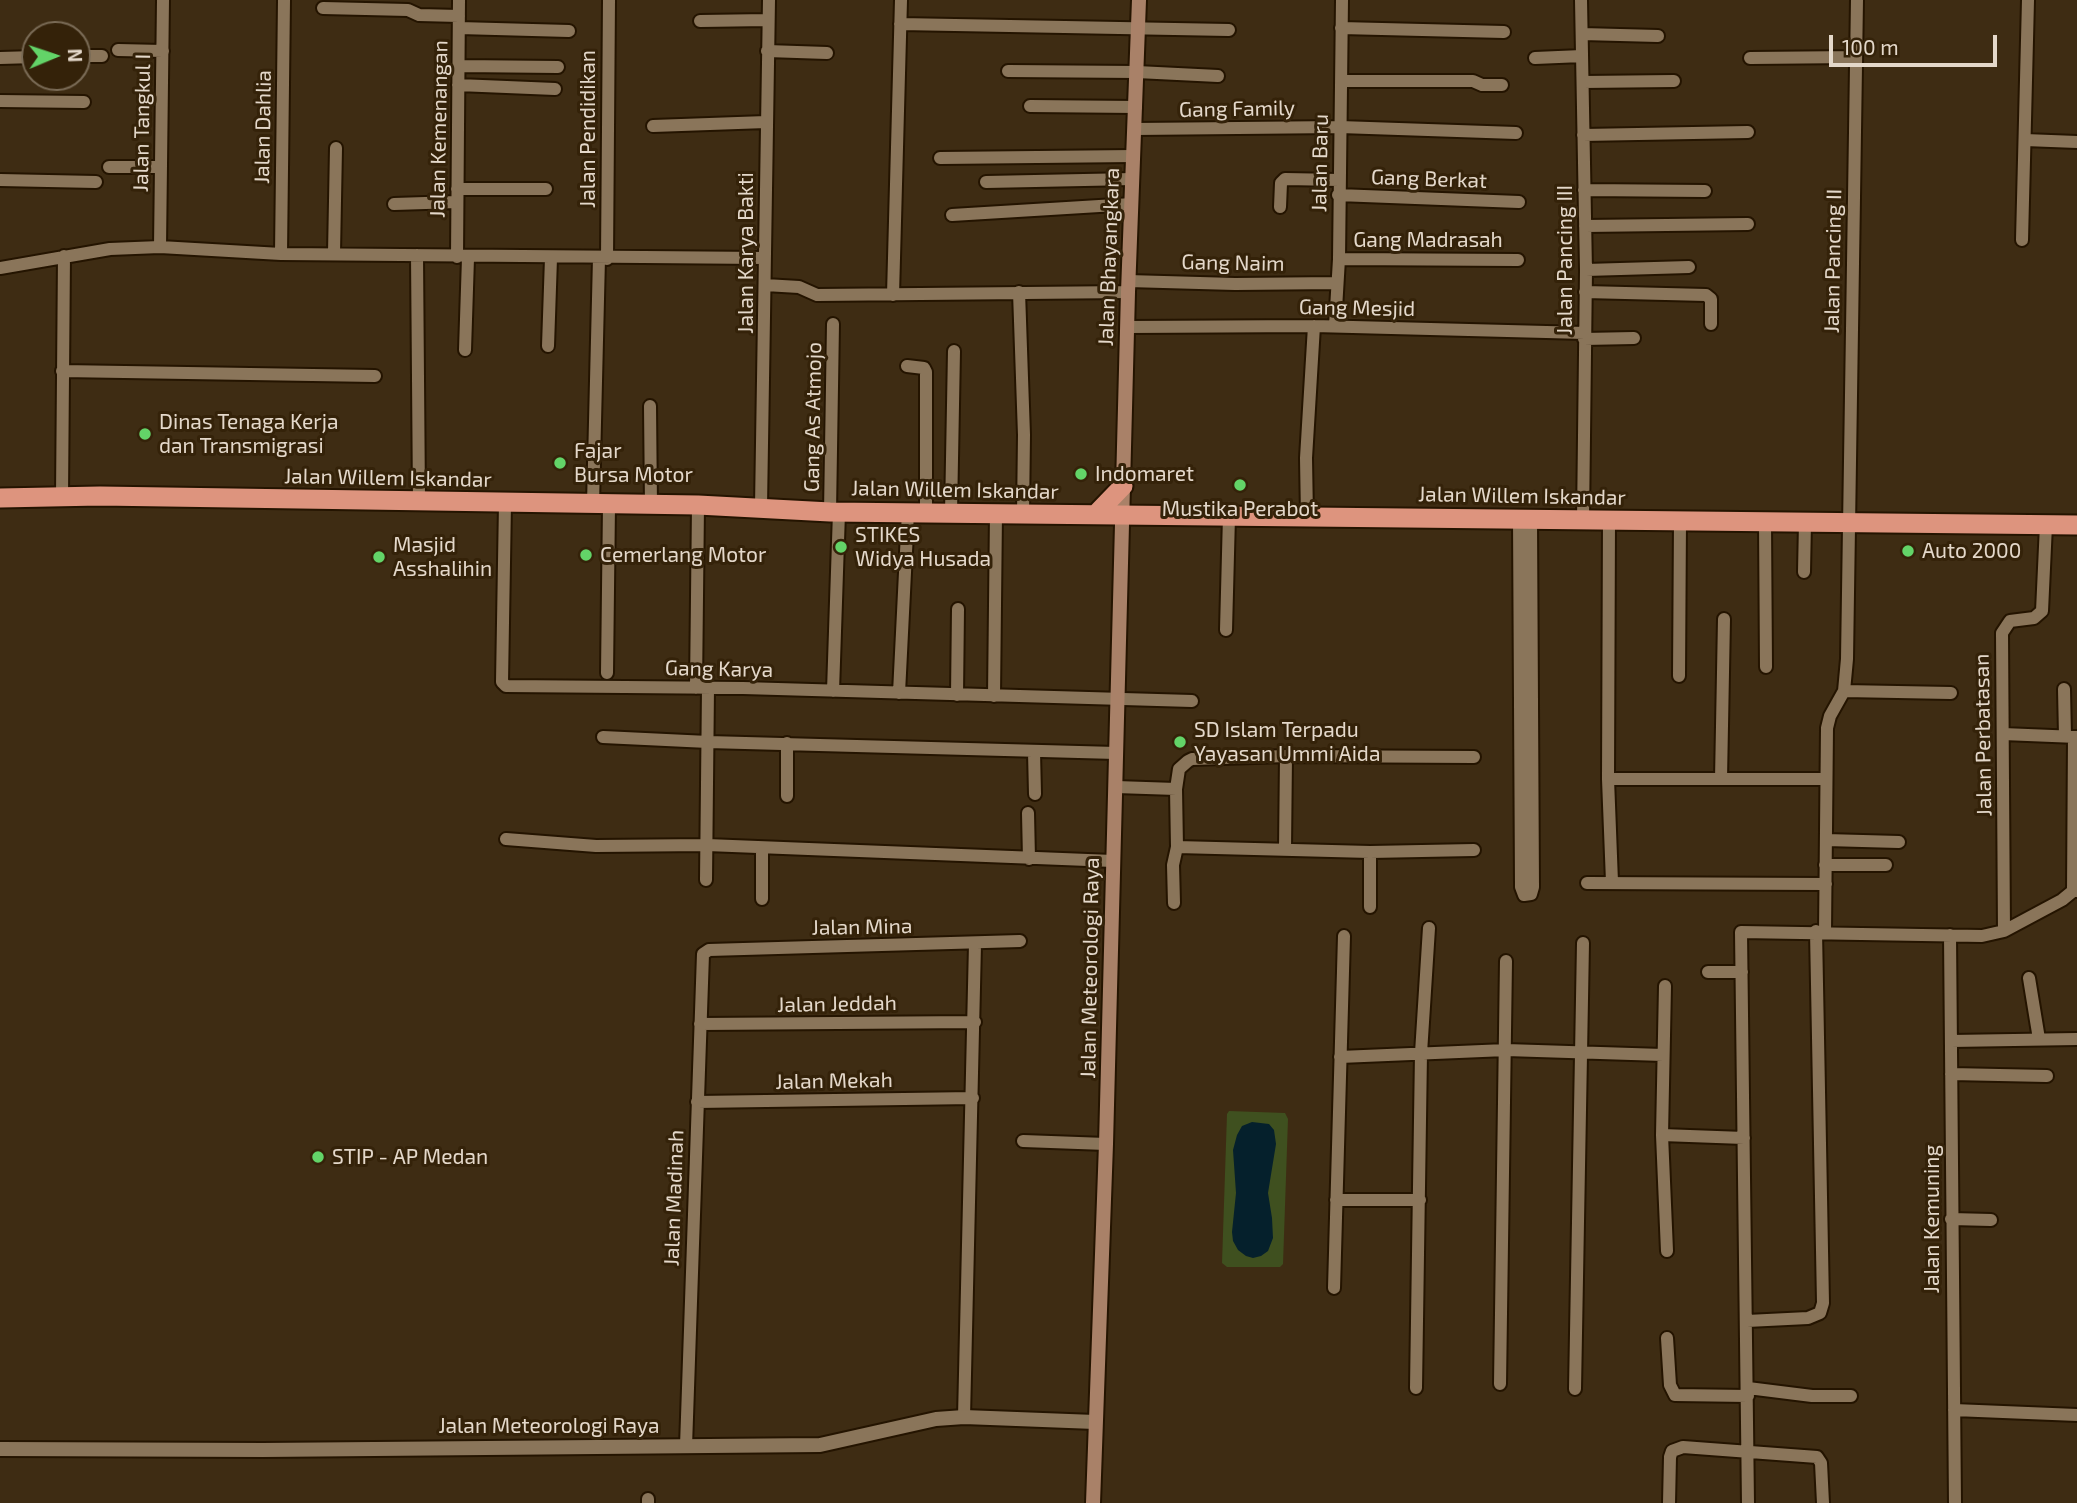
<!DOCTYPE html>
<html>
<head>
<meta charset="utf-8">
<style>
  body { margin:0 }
  #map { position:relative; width:2077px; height:1503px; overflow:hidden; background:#3e2c13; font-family:"Exo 2",sans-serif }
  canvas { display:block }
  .north { position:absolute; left:21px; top:21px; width:70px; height:70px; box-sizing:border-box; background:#342209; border:2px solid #7a6b56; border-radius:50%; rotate:88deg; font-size:19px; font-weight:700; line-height:28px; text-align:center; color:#e4d8ca }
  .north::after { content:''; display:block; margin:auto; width:24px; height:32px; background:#63d468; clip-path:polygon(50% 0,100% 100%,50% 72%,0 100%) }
  .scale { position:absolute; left:1829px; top:35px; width:168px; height:32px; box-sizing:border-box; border:4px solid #e4d8ca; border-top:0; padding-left:9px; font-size:21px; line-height:24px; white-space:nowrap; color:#e4d8ca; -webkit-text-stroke:5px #342209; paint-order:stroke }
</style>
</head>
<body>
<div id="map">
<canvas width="2077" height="1503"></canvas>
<div class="north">N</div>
<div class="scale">100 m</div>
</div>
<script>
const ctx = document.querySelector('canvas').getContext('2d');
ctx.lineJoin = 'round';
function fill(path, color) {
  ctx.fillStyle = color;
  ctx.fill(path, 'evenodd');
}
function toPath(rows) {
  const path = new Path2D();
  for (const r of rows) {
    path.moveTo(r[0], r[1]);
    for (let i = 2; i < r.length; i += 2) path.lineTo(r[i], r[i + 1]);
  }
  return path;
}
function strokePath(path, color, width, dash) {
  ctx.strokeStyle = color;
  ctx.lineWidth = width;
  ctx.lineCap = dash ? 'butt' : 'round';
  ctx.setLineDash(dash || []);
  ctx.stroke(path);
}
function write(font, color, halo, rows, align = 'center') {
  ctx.font = font + ' "Exo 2",sans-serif';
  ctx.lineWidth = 6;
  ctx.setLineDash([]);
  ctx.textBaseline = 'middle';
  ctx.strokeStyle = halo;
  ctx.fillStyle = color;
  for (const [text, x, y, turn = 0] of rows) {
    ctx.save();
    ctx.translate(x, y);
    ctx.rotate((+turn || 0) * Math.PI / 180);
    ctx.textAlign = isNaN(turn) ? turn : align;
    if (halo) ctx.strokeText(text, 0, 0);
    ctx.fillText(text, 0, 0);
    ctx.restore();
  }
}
const green = toPath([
  [1229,1111,1285,1113,1288,1119,1283,1264,1280,1267,1227,1267,1222,1263,1227,1114]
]);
const water = toPath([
  [1252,1122,1269,1124,1274,1130,1276,1144,1268,1193,1272,1218,1273,1238,1268,1251,1261,1256,1253,1258,1246,1256,1238,1250,1233,1241,1232,1232,1236,1193,1233,1150,1237,1135,1242,1126]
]);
const minor = toPath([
  [1581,0,1586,270,1583,520],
  [323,8,408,10,419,15,459,16],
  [700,21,768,20],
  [900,24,1229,30],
  [459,28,569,31],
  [1341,28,1504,32],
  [1582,34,1658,36],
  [118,50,163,51],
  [767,51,827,53],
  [77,56,102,56],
  [0,58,35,57],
  [1535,58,1582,56],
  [1750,58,1855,57],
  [460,66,558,67],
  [1008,71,1137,72,1218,76],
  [1341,81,1473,81,1482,85,1502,85],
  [1583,82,1674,81],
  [458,85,555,89],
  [0,101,84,102],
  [1030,106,1136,107],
  [653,126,766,122],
  [1135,129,1340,127,1516,133],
  [1583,135,1748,132],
  [2025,140,2077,142],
  [940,158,1134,156],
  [109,167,161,167],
  [0,180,96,182],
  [986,182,1133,179],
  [457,189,546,189],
  [1584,190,1705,191],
  [1338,195,1519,202],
  [394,204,457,202],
  [1280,207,1281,183,1285,179,1339,180],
  [952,215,1132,204],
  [1585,226,1748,224],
  [2022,240,2028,0],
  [160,247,163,0],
  [334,253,336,148],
  [281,254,284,0],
  [417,255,419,501],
  [457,257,459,0],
  [607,259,609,0],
  [1339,259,1518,260],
  [0,268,110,249,160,247,281,254,764,258],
  [1586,270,1689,267],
  [1128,281,1235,284,1337,283],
  [765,285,799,287,817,295,1128,292],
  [1019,292,1024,435,1023,514],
  [1585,292,1706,295,1711,299,1711,324],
  [893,295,901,0],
  [1335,326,1339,259,1342,0],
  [1128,327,1314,326,1585,333],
  [1584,339,1634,338],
  [548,346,551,258],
  [465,350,468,258],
  [907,366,924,368,926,372,926,513],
  [62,371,375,376],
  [650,406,651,506],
  [62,496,64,256],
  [505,503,502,682,506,686,743,688,1192,701],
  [593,504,599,258],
  [761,507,769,0],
  [830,512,833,324],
  [951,513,954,351],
  [1307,517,1306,458,1314,326],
  [1519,519,1521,887,1524,895,1531,894,1533,887,1531,519],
  [1609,520,1608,779,1612,882],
  [1765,522,1766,667],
  [1804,572,1805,522],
  [1226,630,1229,516],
  [607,673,609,505],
  [1679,676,1680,521],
  [696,688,698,505],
  [2064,689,2065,736],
  [833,691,839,512],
  [1844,691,1951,693],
  [899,693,908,512],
  [957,695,958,609],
  [994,696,996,513],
  [2003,734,2077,737],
  [603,737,708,742,1116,753],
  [1034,752,1035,794],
  [1608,779,1825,779],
  [1721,779,1724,619],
  [1116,787,1176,789,1179,769,1188,761,1192,759,1286,756,1474,757],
  [787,796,787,743],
  [1028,813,1029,859],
  [506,839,596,846,707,845,1113,861],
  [1826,840,1899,842],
  [1177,847,1370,852,1474,850],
  [1285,849,1286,756],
  [1825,865,1886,865],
  [706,880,708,688],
  [1587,883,1826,884],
  [2073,891,2074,737],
  [762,899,762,849],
  [1174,903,1173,865,1177,847,1176,789],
  [1370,907,1370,852],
  [2004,931,2002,633,2010,621,2034,618,2042,611,2046,525],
  [1825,932,1827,728,1830,716,1844,691,1847,659,1857,0],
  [1950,935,1955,1503],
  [1708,972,1742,972],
  [2029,978,2039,1039],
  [1665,986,1662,1135,1744,1138],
  [700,1024,975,1022],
  [1951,1041,2077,1039],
  [1340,1057,1506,1050,1663,1055],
  [1951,1074,2047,1076],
  [697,1102,973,1098],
  [1662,1135,1667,1251],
  [1023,1141,1106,1144],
  [1336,1200,1420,1200],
  [1951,1219,1991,1220],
  [1334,1288,1344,936],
  [1747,1321,1808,1318,1820,1313,1823,1303,1816,931],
  [1667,1338,1670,1385,1675,1395,1748,1396],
  [1500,1384,1506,961],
  [1416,1388,1421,1053,1429,928],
  [1748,1388,1812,1396,1851,1396],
  [1575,1389,1583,943],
  [1954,1410,2077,1415],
  [964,1417,975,944],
  [686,1446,703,954,709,950,1020,941],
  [648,1503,648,1499],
  [1669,1503,1670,1457,1672,1451,1683,1447,1817,1457,1821,1463,1823,1503],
  [1748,1503,1741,932,1982,936,2004,931,2062,900,2073,891,2077,891]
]);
const tertiary = toPath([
  [0,1449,263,1450,820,1445,936,1419,964,1417,1095,1422]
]);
const secondary = toPath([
  [1093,1503,1106,1144,1128,292,1139,0]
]);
const trunk = toPath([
  [0,498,100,496,698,505,830,512,2077,525],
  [1096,514,1123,486]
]);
const markers = [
  [145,434,7,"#63d468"],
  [560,463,7,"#63d468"],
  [1081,474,7,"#63d468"],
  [1240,485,7,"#63d468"],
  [841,547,7,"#63d468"],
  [1908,551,7,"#63d468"],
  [586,555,7,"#63d468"],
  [379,557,7,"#63d468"],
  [1180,742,7,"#63d468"],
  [318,1157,7,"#63d468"]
];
const streetNames = [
  ["Gang Family",1237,109,-1],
  ["Jalan Tangkul I",142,123,-89],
  ["Jalan Dahlia",263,127,-89],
  ["Jalan Kemenangan",439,129,-89],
  ["Jalan Pendidikan",588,129,-90],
  ["Jalan Baru",1320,163,-89],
  ["Gang Berkat",1429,179,2],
  ["Gang Madrasah",1428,240],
  ["Jalan Karya Bakti",746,253,-90],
  ["Jalan Bhayangkara",1109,257,-88],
  ["Jalan Pancing III",1565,260,-90],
  ["Jalan Pancing II",1833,261,-89],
  ["Gang Naim",1233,263,1],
  ["Gang Mesjid",1357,308,1],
  ["Gang As Atmojo",813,417,-89],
  ["Jalan Willem Iskandar",388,478,1],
  ["Jalan Willem Iskandar",955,490,1],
  ["Jalan Willem Iskandar",1522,496,1],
  ["Gang Karya",719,669,1],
  ["Jalan Perbatasan",1983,735,-91],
  ["Jalan Mina",862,927,-1],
  ["Jalan Meteorologi Raya",1090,968,-89],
  ["Jalan Jeddah",837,1004,-1],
  ["Jalan Mekah",834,1081,-1],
  ["Jalan Madinah",674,1198,-88],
  ["Jalan Kemuning",1932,1219,-90],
  ["Jalan Meteorologi Raya",549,1426]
];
const poiNames = [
  ["Dinas Tenaga Kerja",159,422],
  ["dan Transmigrasi",159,446],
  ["Fajar",574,451],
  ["Bursa Motor",574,475],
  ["Indomaret",1095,474],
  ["Mustika Perabot",1240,509,"center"],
  ["STIKES",855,535],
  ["Widya Husada",855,559],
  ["Masjid",393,545],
  ["Asshalihin",393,569],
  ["Auto 2000",1922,551],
  ["Cemerlang Motor",600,555],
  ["SD Islam Terpadu",1194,730],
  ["Yayasan Ummi Aida",1194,754],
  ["STIP - AP Medan",332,1157]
];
fill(green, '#3f501f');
fill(water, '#05202c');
strokePath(minor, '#241400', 16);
strokePath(tertiary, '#241400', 18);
strokePath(secondary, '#241400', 18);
strokePath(trunk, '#241400', 23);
strokePath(minor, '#8a755a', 12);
strokePath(tertiary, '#8a755a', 14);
strokePath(secondary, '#a98168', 14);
strokePath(trunk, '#dd947e', 19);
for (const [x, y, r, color] of markers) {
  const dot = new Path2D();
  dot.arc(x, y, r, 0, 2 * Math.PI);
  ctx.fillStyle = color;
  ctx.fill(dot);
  strokePath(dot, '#342209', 2.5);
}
write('21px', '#e4d8ca', '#342209', streetNames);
write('21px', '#e4d8ca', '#342209', poiNames, 'left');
</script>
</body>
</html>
